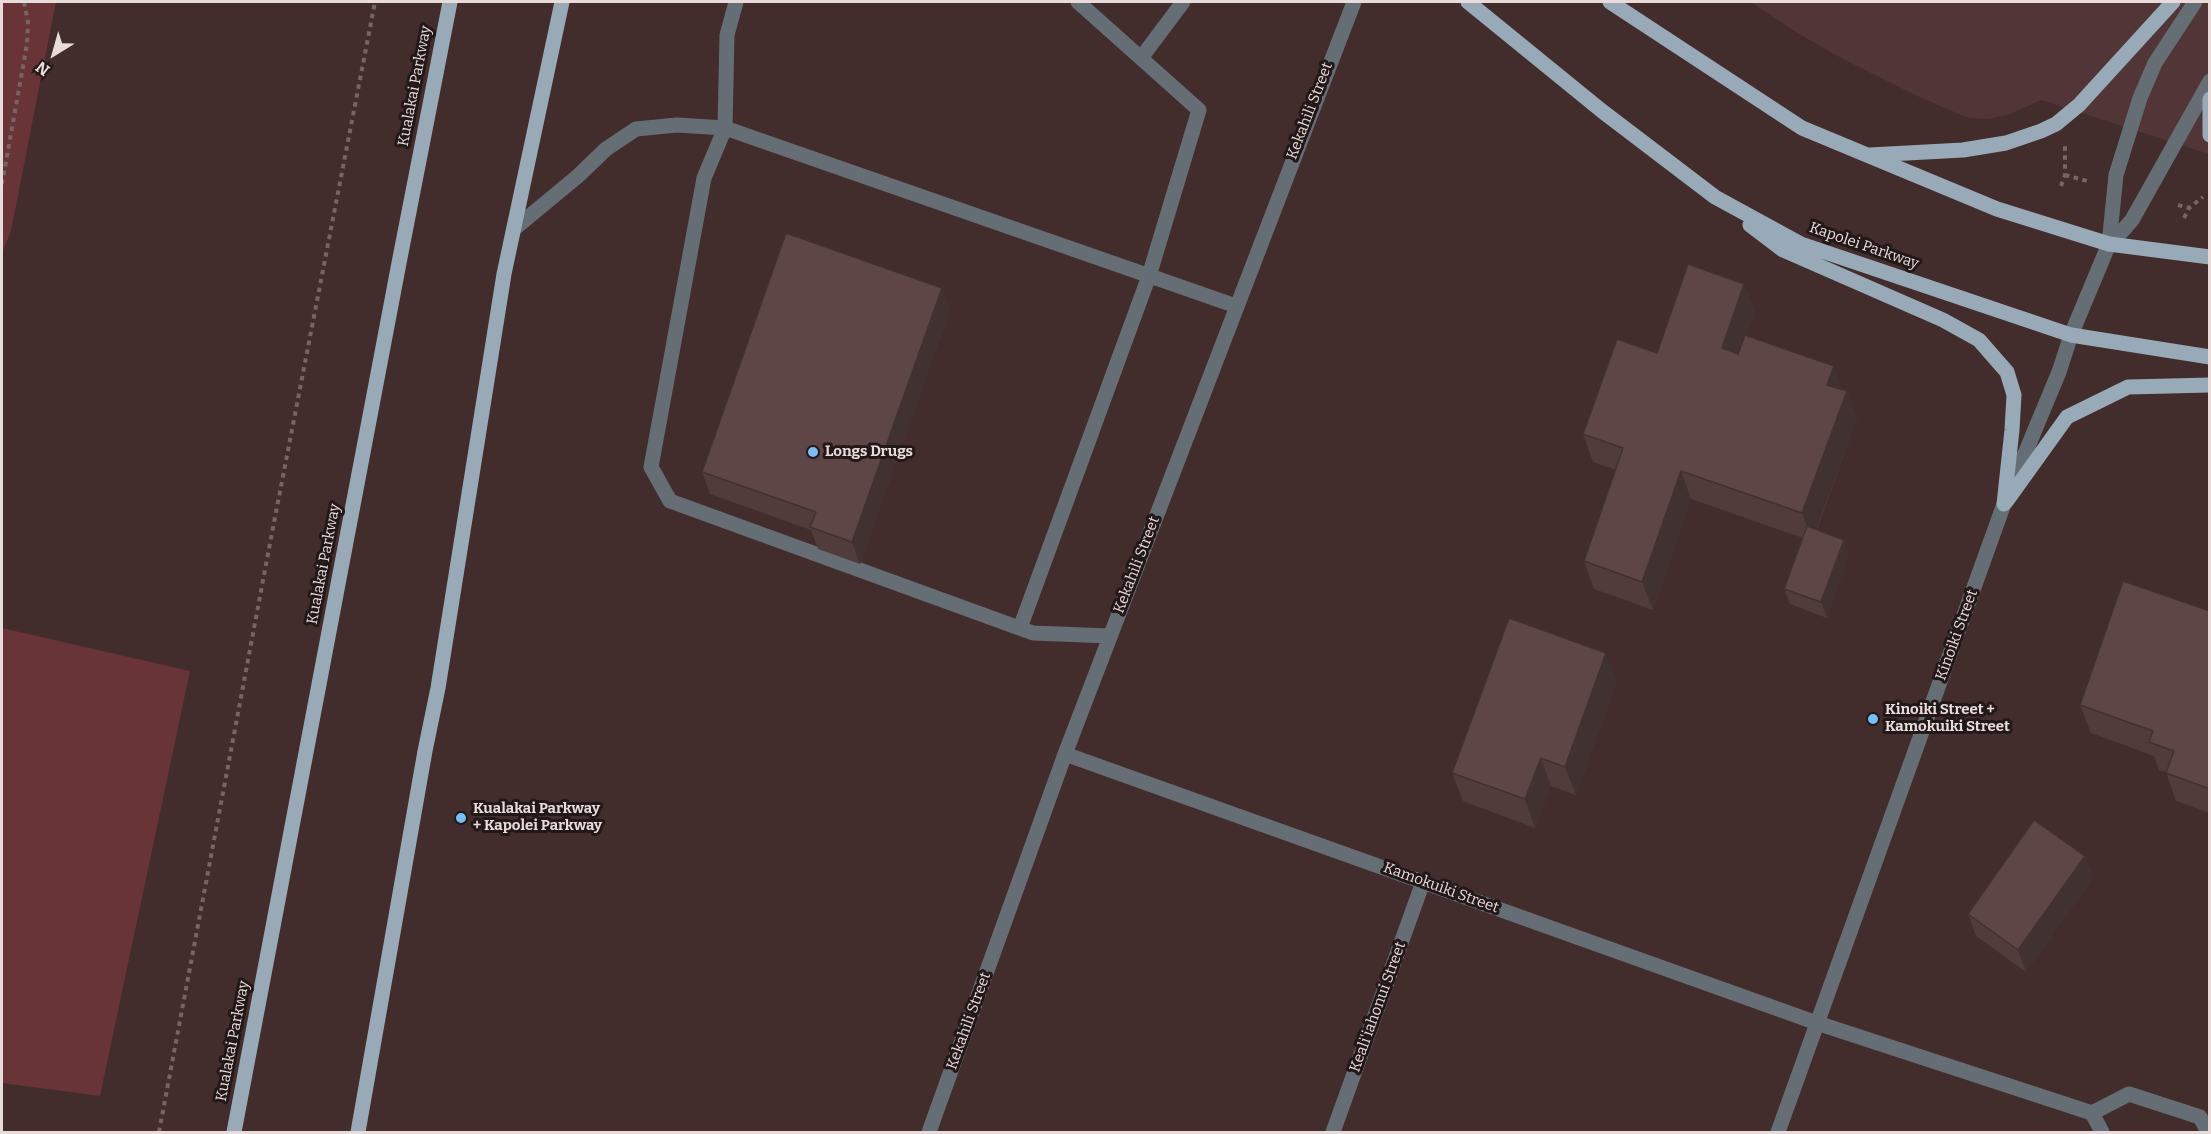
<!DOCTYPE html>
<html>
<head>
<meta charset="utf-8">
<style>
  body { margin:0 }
  #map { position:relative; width:2211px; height:1134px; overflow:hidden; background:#422c2c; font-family:Bitter,serif }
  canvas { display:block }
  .frame { position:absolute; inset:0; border:3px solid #eadbdb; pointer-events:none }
  .north { position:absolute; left:24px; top:24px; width:60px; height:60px; -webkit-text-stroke:4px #221818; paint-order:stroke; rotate:217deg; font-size:16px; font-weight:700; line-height:24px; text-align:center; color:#eadbdb }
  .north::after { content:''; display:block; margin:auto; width:21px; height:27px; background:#eadbdb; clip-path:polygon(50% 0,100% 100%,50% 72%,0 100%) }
</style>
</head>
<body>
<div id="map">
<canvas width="2211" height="1134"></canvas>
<div class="frame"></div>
<div class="north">N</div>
</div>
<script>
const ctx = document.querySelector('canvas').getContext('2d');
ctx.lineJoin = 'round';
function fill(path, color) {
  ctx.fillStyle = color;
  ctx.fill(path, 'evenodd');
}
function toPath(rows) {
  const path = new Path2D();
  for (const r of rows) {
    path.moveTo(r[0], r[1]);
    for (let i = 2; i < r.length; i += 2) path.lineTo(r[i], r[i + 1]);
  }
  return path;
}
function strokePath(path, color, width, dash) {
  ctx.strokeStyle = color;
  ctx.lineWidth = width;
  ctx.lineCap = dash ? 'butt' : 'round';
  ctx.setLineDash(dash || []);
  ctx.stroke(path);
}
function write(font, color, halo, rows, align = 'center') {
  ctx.font = font + ' Bitter,serif';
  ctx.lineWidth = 6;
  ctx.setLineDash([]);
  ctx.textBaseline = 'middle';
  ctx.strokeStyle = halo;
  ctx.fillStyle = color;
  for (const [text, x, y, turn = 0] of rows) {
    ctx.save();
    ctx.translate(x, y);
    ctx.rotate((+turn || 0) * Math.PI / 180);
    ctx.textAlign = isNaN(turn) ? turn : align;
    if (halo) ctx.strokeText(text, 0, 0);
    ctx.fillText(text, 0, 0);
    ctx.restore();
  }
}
const built = toPath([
  [1751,2,2209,2,2209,154,2041,100,2008,115,1988,119,1968,118,1915,95,1843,59,1794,31]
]);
const green = toPath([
  [2,2,56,2,11,231,2,253],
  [2,628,190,671,100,1096,2,1083]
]);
const path = toPath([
  [2065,175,2087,181],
  [2,184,27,44,28,22,24,2],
  [2061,186,2065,175,2065,145],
  [2178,205,2189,208],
  [2184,218,2189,208,2203,197],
  [159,1132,271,538,375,2]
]);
const minor = toPath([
  [1141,58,1183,2],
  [514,229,578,176,606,149,636,129,677,125,725,128,727,35,736,2],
  [2109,244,2118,236,2132,220,2210,81],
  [1020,628,1149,276,1199,110,1078,2],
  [1110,636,1033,633,670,501,651,467,704,178,725,128,1236,306],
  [1065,754,1817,1023,2092,1113,2102,1132],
  [2092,1113,2129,1094,2200,1117,2208,1132],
  [929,1132,1065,754,1354,2],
  [1333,1132,1423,882],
  [1778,1132,2004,504,2059,372,2071,335,2109,244,2116,175,2140,98,2155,63,2195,2]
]);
const major = toPath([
  [1468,2,1602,111,1715,197,1801,244,2071,335,2210,357],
  [1610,2,1802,128,1997,209,2109,244,2210,257],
  [2210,99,2210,135],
  [1870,155,1963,150,2006,143,2041,131,2056,124,2079,105,2173,2],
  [1750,225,1783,250,1943,320,1979,340,2007,372,2014,395,2012,430,2004,504],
  [2006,502,2067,417,2128,387,2210,385],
  [234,1132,399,263,450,2],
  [358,1132,425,751,438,688,504,274,562,2]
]);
const wall = toPath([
  [1744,284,1755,312,1746,336,1847,391,1857,419,1817,530,1849,555,1827,618,1790,604,1784,589,1803,538,1691,499,1653,610,1594,589,1584,561,1616,470,1593,462,1583,434,1657,353],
  [942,288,950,310,860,564,818,549,811,530,710,494,702,472],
  [2210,611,2210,813,2176,801,2166,772,2159,770,2154,756,2091,733,2080,705],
  [1617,681,1576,795,1551,786,1535,828,1463,801,1452,773],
  [2085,856,2093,878,2026,972,1976,936,1968,914]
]);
const shadedWall = toPath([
  [1744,284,1755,312,1732,376,1722,348],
  [942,288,950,310,860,564,852,542],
  [1834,366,1844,394,1827,385],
  [1847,391,1857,419,1812,541,1802,513],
  [1681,471,1691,499,1653,610,1642,582],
  [1844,540,1849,555,1827,618,1821,602],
  [1606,653,1617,681,1576,795,1565,767],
  [1541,758,1551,786,1535,828,1525,799],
  [2085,856,2093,878,2026,972,2018,950]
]);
const building = toPath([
  [786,233,942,288,852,542,810,527,816,512,702,472,786,233],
  [1688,264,1744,284,1722,348,1738,354,1745,335,1834,366,1827,385,1847,391,1802,513,1681,471,1642,582,1584,561,1623,448,1583,434,1617,339,1657,353,1688,264],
  [1807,526,1844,540,1821,602,1784,589,1807,526],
  [2123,581,2210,611,2210,789,2166,773,2174,751,2149,742,2153,731,2080,705,2123,581],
  [1509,618,1606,653,1565,767,1541,758,1525,799,1452,773,1509,618],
  [2034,820,2085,856,2018,950,1968,914,2034,820]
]);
const markers = [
  [813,452,6,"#76c0f7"],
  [1873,719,6,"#76c0f7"],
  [461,818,6,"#76c0f7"]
];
const streetNames = [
  ["Kualakai Parkway",415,86,-79],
  ["Kekahili Street",1310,111,-69],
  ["Kapolei Parkway",1864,246,19],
  ["Kualakai Parkway",324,564,-79],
  ["Kekahili Street",1137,565,-69],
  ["Kinoiki Street",1957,635,-70],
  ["Kamokuiki Street",1441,888,20],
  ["Keali'iahonui Street",1378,1007,-70],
  ["Kekahili Street",969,1021,-70],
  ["Kualakai Parkway",233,1041,-79]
];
const poiNames = [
  ["Longs Drugs",825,452],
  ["Kinoiki Street +",1885,710],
  ["Kamokuiki Street",1885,727],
  ["Kualakai Parkway",473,809],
  ["+ Kapolei Parkway",473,826]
];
fill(built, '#523637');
fill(green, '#683437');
strokePath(path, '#786464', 4, [4.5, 4.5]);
strokePath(minor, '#666e75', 15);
strokePath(major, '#98a9b7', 15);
fill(wall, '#513c3c');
fill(shadedWall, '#423131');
fill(building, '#5e4646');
strokePath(building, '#423131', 1.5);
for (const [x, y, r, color] of markers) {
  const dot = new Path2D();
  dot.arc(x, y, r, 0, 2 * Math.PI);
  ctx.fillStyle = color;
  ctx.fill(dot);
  strokePath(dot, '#221818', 2);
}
write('15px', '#eadbdb', '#221818', streetNames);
write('bold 15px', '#eadbdb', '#221818', poiNames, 'left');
</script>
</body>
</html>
